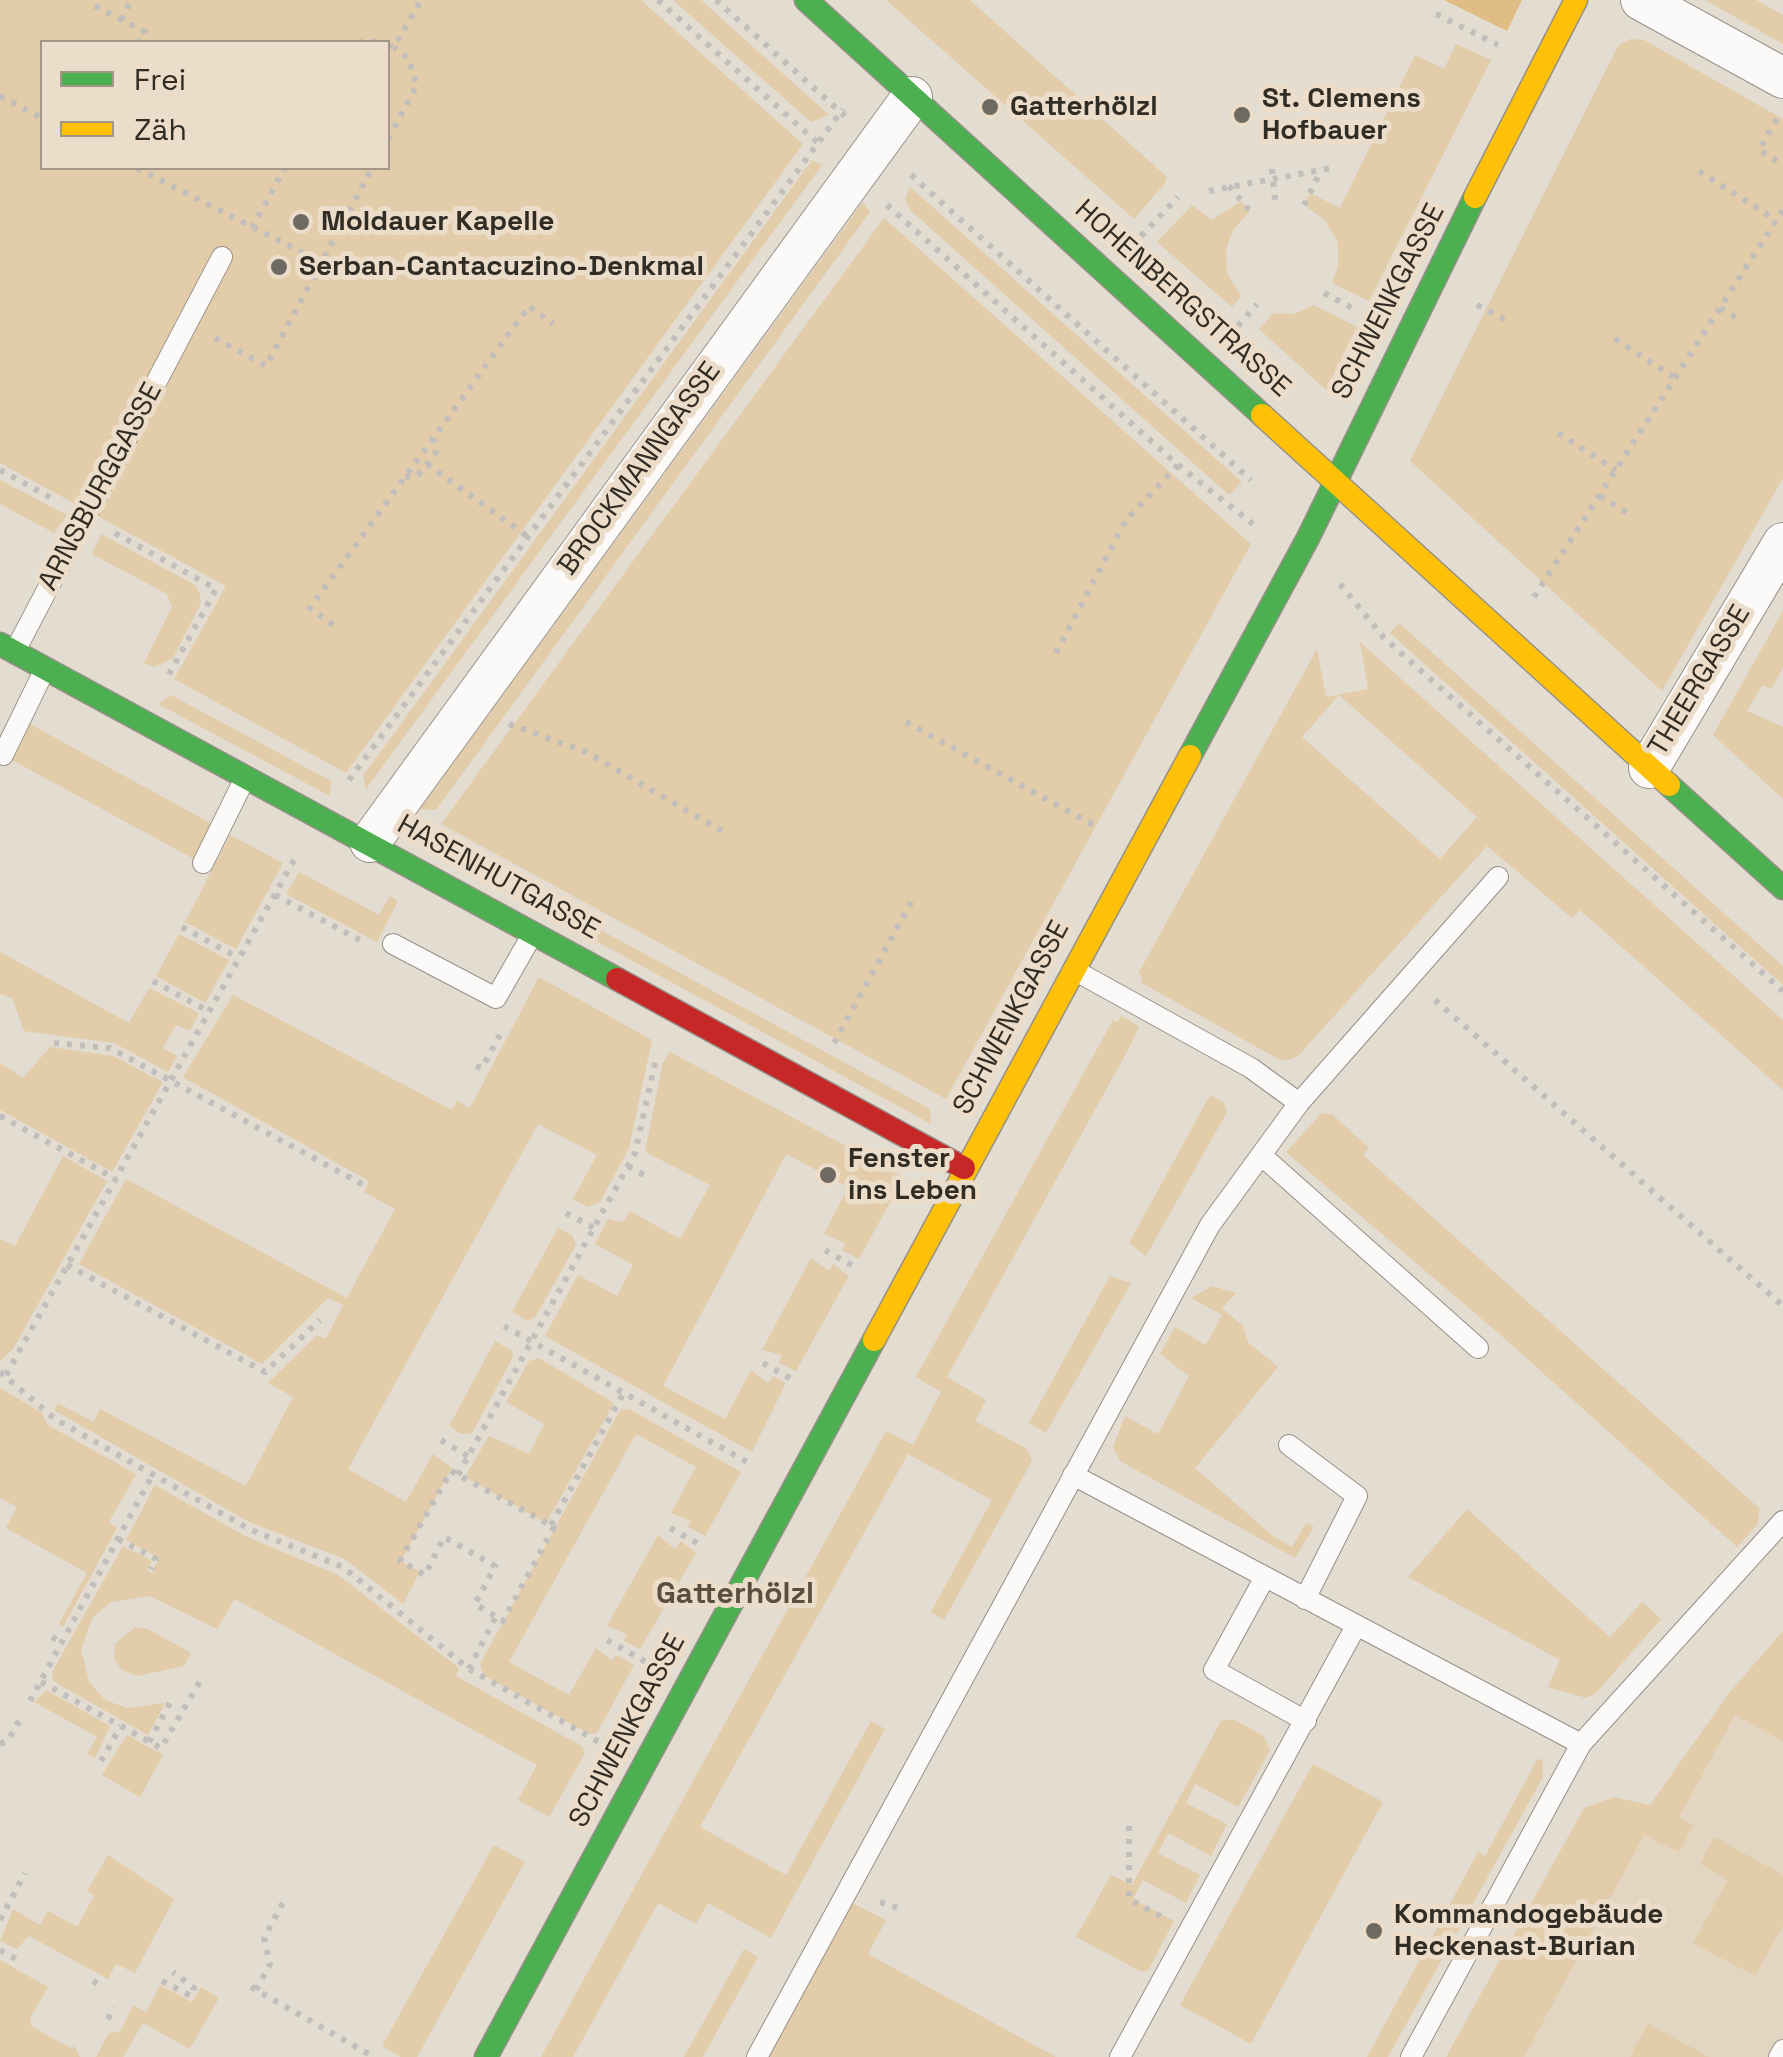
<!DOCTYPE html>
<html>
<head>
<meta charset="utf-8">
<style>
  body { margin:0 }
  #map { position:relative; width:1783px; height:2057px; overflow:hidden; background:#e3dcd1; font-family:"Space Grotesk",sans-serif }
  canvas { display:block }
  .legend { position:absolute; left:40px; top:40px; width:350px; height:130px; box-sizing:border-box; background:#ebddc9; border:2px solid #a19687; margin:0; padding:12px 18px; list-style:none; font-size:30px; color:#312c24 }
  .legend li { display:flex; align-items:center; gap:20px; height:50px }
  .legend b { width:50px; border:2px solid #a19687 }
</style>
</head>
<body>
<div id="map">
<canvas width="1783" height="2057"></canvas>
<ul class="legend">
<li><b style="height:12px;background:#4caf50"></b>Frei</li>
<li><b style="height:12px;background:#ffc107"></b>Zäh</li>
</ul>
</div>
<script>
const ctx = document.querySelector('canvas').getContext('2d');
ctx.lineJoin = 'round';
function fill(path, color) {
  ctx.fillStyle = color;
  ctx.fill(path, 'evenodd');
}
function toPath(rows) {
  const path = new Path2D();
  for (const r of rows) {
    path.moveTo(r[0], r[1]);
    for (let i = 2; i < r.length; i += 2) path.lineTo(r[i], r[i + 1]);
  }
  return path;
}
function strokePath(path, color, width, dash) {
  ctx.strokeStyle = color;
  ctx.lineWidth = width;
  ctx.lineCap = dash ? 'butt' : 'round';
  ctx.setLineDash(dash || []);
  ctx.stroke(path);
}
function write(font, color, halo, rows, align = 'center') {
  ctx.font = font + ' "Space Grotesk",sans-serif';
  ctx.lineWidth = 10;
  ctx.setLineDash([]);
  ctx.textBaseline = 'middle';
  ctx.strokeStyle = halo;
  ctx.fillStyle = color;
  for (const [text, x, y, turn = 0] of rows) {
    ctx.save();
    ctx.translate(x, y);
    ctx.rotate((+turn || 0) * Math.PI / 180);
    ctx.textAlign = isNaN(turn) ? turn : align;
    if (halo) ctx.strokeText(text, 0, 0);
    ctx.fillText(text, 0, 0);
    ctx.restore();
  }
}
const built = toPath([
  [1783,1631,1783,2057,1503,2057,1730,1692]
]);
const green = toPath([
  [0,0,641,0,803,144,346,773,174,679,226,586,0,463],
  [42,42,388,42,388,168,42,168],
  [673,0,701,0,829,115,811,122],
  [886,0,970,0,1167,177,1165,183,1134,219],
  [1705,0,1756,0,1783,15,1783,44],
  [1630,39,1644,40,1783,119,1783,478,1662,691,1410,461,1618,46],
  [1456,44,1491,60,1369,301,1332,283,1338,266,1338,243,1325,220,1304,205,1310,193,1340,208,1415,55,1444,69],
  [812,160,822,165,366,789,363,776],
  [910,187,1242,482,1229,495,910,210,905,199],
  [1241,201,1250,211,1233,230,1226,250,1227,273,1241,296,1232,307,1157,242,1192,205,1212,220],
  [863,202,870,212,436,810,420,809],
  [884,218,1251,544,946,1099,441,824],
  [1314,305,1357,327,1326,390,1259,329,1274,313,1294,314],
  [0,480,67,515,54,533,0,504],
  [101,534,195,585,200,594,201,603,173,658,155,667,144,663,172,607,167,594,92,554],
  [1783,611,1783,668,1771,689,1762,685,1747,711,1783,727,1783,799,1713,735],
  [1399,623,1783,966,1783,985,1390,633],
  [1360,642,1783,1020,1783,1090,1580,910,1572,918,1487,846,1298,1056,1289,1060,1280,1060,1140,982,1143,977,1138,974,1317,649,1326,697,1368,689],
  [1339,695,1477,817,1440,859,1302,737],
  [171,695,331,781,330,796,158,704],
  [30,724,212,824,194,859,12,760],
  [230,835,283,863,236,949,185,922],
  [437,841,930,1109,931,1124,424,847],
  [299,872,379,915,390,896,398,901,377,942,286,894],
  [179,934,229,960,205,1003,156,976],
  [0,952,129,1023,149,988,199,1013,190,1031,176,1025,163,1048,177,1056,168,1072,114,1043,24,1031,12,998,0,994],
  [539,977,652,1040,629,1148,600,1202,588,1207,573,1199,597,1155,538,1124,348,1469,406,1502,433,1454,452,1468,401,1561,420,1572,403,1604,345,1559,249,1522,54,1410,58,1403,93,1422,100,1409,246,1486,293,1397,268,1383,317,1335,326,1339,343,1305,328,1298,262,1364,79,1264,126,1179,347,1298,395,1209,364,1192,369,1181,183,1077,233,995,452,1110,457,1101,470,1108],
  [1121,1016,1139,1026,1128,1050,947,1377,986,1400,975,1421,1027,1449,1032,1461,944,1620,931,1612,992,1500,908,1454,700,1827,786,1875,871,1721,885,1729,771,1938,708,1903,696,1924,658,1903,573,2057,541,2057,886,1431,913,1445,941,1392,916,1377,1113,1020,1117,1023],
  [50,1047,113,1056,163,1082,112,1172,0,1110,0,1063,23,1078],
  [670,1052,904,1177,859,1259,842,1250,845,1243,824,1234,848,1187,786,1154,663,1386,725,1419,751,1370,768,1383,773,1376,786,1383,752,1452,545,1336,578,1275,617,1296,633,1265,595,1244,608,1219,623,1222,630,1211,680,1239,710,1185,645,1152,663,1062],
  [1210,1095,1224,1103,1227,1112,1146,1256,1129,1243],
  [1322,1113,1332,1114,1369,1148,1363,1155,1759,1508,1758,1524,1737,1547,1504,1338,1286,1152],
  [63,1156,107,1181,13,1349,0,1361,0,1239,15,1246],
  [558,1228,572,1235,576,1245,536,1316,528,1321,512,1312],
  [811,1258,829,1271,833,1264,849,1276,796,1371,779,1363,782,1355,762,1350],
  [1110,1276,1131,1283,1046,1433,1029,1423],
  [1212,1286,1236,1293,1222,1308,1243,1326,1248,1342,1278,1367,1195,1468,1274,1537,1292,1547,1306,1523,1314,1527,1295,1558,1120,1461,1113,1447,1125,1416,1158,1434,1189,1376,1160,1354,1175,1327,1206,1345,1222,1315,1191,1298],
  [495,1341,512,1351,513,1357,472,1433,461,1434,449,1426],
  [539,1358,614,1403,546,1523,465,1477,489,1436,529,1454,544,1424,506,1402,529,1361],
  [0,1388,41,1412,48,1425,136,1474,109,1522,117,1528,63,1627,59,1624,87,1573,6,1528,17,1507,0,1498],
  [629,1409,741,1472,705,1536,688,1527,691,1521,671,1513,696,1467,636,1434,509,1662,569,1695,596,1648,612,1661,616,1655,634,1665,597,1733,590,1734,483,1675,480,1664,620,1410],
  [155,1485,245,1536,338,1575,459,1668,456,1676,583,1747,584,1755,549,1817,518,1800,537,1765,235,1599,217,1629,150,1596,111,1602,93,1617,81,1649,89,1682,105,1700,127,1708,165,1703,148,1735,53,1681,52,1672,123,1546,152,1561,147,1571,152,1573,159,1558,126,1540],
  [1467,1509,1610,1637,1642,1602,1661,1619,1596,1693,1586,1698,1548,1687,1560,1660,1408,1577],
  [658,1535,675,1549,681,1541,696,1553,640,1649,624,1641,627,1634,607,1626],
  [135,1627,148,1629,191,1653,184,1666,137,1676,122,1670,114,1659,115,1644],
  [1783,1631,1783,1741,1735,1715,1679,1817,1693,1825,1679,1852,1644,1835,1524,2057,1446,2057,1584,1808,1614,1797,1650,1805,1730,1692],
  [46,1690,110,1726,95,1758,87,1754,97,1737,34,1702],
  [1233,1719,1264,1736,1270,1750,1238,1807,1195,1784,1186,1803,1227,1824,1211,1856,1168,1833,1158,1853,1200,1875,1186,1903,1143,1880,1133,1899,1174,1921,1148,1971,1140,1971,1076,1937,1111,1875,1132,1885,1221,1721],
  [127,1735,163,1755,140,1797,102,1775],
  [1538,1758,1543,1762,1543,1777,1388,2057,1367,2057,1478,1852,1485,1856],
  [1313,1764,1383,1802,1251,2044,1180,2005],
  [1714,1837,1783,1875,1783,1925,1755,1976,1693,1943,1728,1880,1700,1864],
  [494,1845,525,1862,417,2057,401,2057,382,2046],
  [108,1855,174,1899,135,1973,116,1964,108,1979,29,1936,17,1949,0,1941,13,1909,40,1925,48,1911,77,1927,94,1896,87,1891],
  [852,1903,886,1920,868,1954,1056,2057,769,2057],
  [744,1949,758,1957,703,2057,684,2057],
  [0,1960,48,1987,30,2018,31,2026,72,2049,74,2045,80,2057,0,2057],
  [160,1985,192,2002,201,1987,219,1998,190,2049,143,2023,123,2057,96,2057,109,2033,120,2032,133,2005,146,2012],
  [1648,2024,1709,2057,1630,2057]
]);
const forest = toPath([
  [1444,0,1522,0,1507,31]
]);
const path = toPath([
  [658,0,818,143],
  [716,0,845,116],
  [95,6,145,32,139,42],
  [1436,14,1498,45],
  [121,20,131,0],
  [358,42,379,42],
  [388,45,394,47,421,0],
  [0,96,42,118],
  [1777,119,1759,150,1783,165],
  [388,139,417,85,408,58,394,47],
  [137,168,321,262],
  [1272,169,1275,200],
  [1699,171,1776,220],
  [911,175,1251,480],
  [1229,186,1250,211],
  [1209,191,1337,167],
  [887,205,1178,465,1258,528],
  [1304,205,1321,170],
  [252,228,285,168],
  [1141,236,1178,197],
  [1324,293,1358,311],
  [1477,305,1512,323],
  [1720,308,1742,321],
  [1238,326,1257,304],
  [215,338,266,366,372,168],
  [1615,339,1675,378],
  [1558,433,1616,470],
  [427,464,527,536],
  [0,470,55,500],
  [405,477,418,475,427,464,436,452,434,439],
  [1600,496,1631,515],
  [115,533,216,589,167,678],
  [1340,584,1384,638,1783,991],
  [1534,597,1783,210],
  [333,625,310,608,529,306,553,324],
  [1056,653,1126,520,1178,465],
  [906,722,1097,827],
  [509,724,586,752,722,831],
  [349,780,843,109],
  [275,895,360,940],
  [182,927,239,958],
  [153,981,210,1012],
  [1435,1000,1783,1306],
  [54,1043,110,1048,360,1183,358,1189],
  [834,1043,913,899],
  [476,1066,482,1068,502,1031],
  [0,1116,116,1179],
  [628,1166,644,1175],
  [566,1213,594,1228],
  [825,1250,858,1269],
  [67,1265,265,1372,320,1320],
  [504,1326,751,1464],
  [763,1363,793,1380],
  [0,1372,55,1419,249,1529,343,1567,469,1669,599,1742],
  [6,1375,294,860],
  [441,1440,468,1456],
  [451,1471,554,1527,503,1621,475,1604,495,1566,444,1537,425,1575,400,1561,451,1471],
  [458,1475,635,1153,656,1059],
  [551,1525,624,1392],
  [670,1528,704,1547],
  [118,1539,156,1559,151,1569],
  [52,1637,62,1643],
  [607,1640,646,1662],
  [469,1669,496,1616],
  [41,1682,161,1748,202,1678],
  [30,1701,153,1474],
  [149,1742,171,1701],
  [0,1744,8,1740,22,1716],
  [101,1761,121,1726],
  [1129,1826,1129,1899,1162,1917],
  [880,1902,898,1908],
  [0,1920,25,1873],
  [0,1950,16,1959],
  [93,1981,103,1987],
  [162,1981,191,1996,194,1988,173,1972],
  [251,1987,374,2057],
  [256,1990,270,1964,264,1938,285,1899],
  [108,2019,114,2007]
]);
const lane = toPath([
  [16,649,222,257],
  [3,755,44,671],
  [203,863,244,780],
  [393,944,496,998,532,935],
  [1074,970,1251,1068,1299,1103],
  [1261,1155,1478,1348],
  [1289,1445,1357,1496,1305,1599],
  [1073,1475,1581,1744],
  [1265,1577,1214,1670,1306,1721],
  [757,2057,1210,1225,1299,1103,1498,877],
  [1120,2057,1356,1626],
  [1411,2057,1581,1744,1783,1521],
  [1779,2057,1783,2050]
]);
const street = toPath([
  [1641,0,1783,78],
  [1649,768,1783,543],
  [370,842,912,97]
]);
const fast = toPath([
  [806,0,1262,415],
  [0,644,617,979],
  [1190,756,1308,538,1475,197],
  [1669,785,1783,888],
  [486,2057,874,1340]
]);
const slow = toPath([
  [1475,197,1576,0],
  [1262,415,1669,785],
  [874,1340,1190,756]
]);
const jam = toPath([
  [617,979,964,1168]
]);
const markers = [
  [990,107,10,"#6f6a61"],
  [1242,115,10,"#6f6a61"],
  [301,222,10,"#6f6a61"],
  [279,267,10,"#6f6a61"],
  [828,1175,10,"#6f6a61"],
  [1374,1931,10,"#6f6a61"]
];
const poiNames = [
  ["St. Clemens",1262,99],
  ["Hofbauer",1262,131],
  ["Gatterhölzl",1010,107],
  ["Moldauer Kapelle",321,222],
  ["Serban-Cantacuzino-Denkmal",299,267],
  ["Fenster",848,1159],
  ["ins Leben",848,1191],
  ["Kommandogebäude",1394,1915],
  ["Heckenast-Burian",1394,1947]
];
const streetNames = [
  ["HOHENBERGSTRASSE",1182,299,42],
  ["SCHWENKGASSE",1389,302,-63],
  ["BROCKMANNGASSE",640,469,-54],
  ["ARNSBURGGASSE",101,487,-62],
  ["THEERGASSE",1700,681,-59],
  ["HASENHUTGASSE",498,878,29],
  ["SCHWENKGASSE",1012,1018,-62],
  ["SCHWENKGASSE",628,1731,-62]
];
const neighbourhoodNames = [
  ["Gatterhölzl",735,1595]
];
fill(built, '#e2d5c2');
fill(green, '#e2cca9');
fill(forest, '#dfbd84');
strokePath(lane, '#969088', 22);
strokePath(street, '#969088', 42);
strokePath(fast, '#969088', 25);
strokePath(slow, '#969088', 25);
strokePath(jam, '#969088', 25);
strokePath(path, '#c1bebb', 6, [5, 8]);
strokePath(lane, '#fbfaf8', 20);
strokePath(street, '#fbfaf8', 40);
strokePath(fast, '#4caf50', 22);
strokePath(slow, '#ffc107', 22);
strokePath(jam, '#c62828', 22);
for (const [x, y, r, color] of markers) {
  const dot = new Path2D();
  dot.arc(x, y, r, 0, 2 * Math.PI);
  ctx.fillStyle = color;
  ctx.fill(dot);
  strokePath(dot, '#ebddc9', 4);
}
write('bold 28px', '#312c24', '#ebddc9', poiNames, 'left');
write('28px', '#312c24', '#ebddc9', streetNames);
write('bold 30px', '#5a4f3d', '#ebddc9', neighbourhoodNames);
</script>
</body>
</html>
